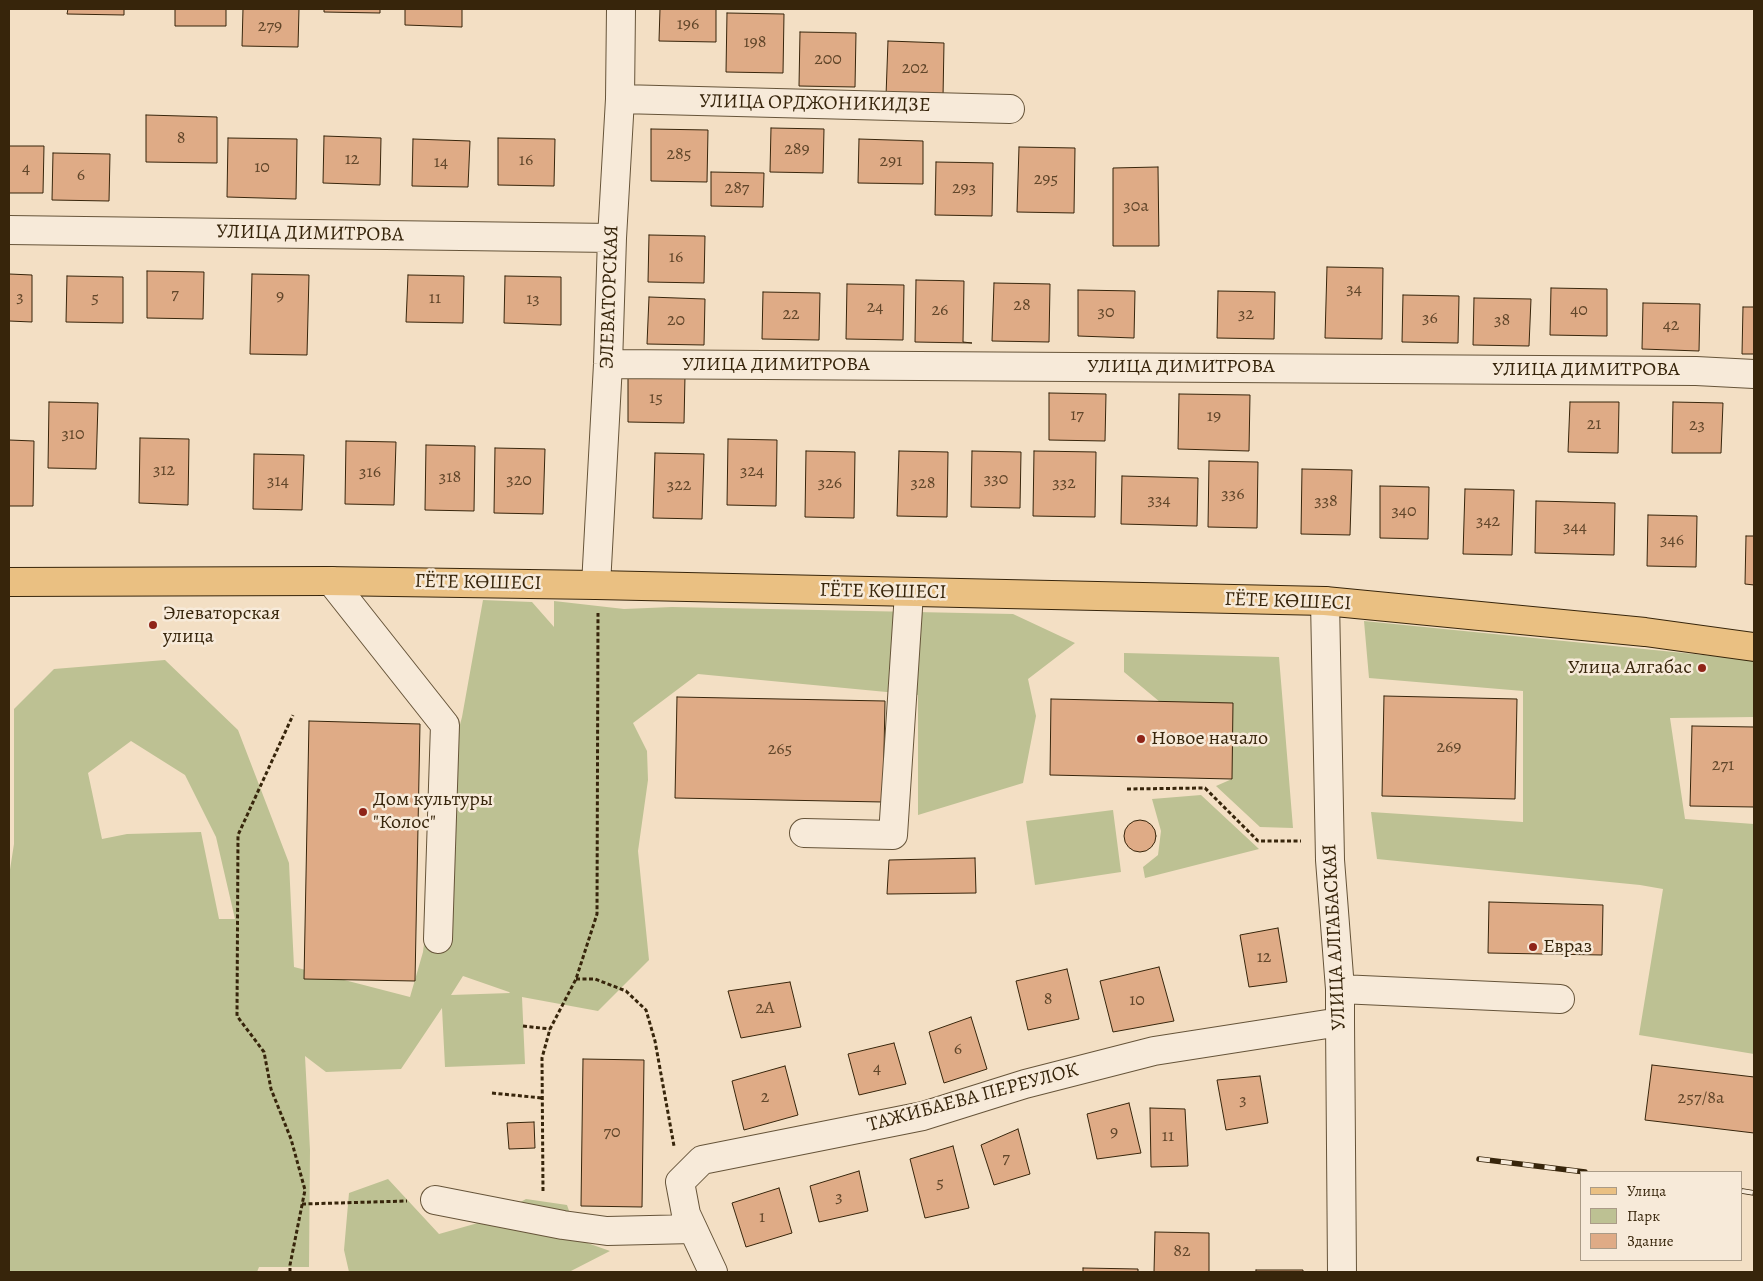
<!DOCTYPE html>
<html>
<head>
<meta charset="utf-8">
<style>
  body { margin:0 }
  #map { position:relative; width:1763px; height:1281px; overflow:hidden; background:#f3dfc4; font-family:Alegreya,serif }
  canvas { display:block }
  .frame { position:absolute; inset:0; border:10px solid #37250b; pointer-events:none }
  .legend { position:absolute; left:1580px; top:1171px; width:162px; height:90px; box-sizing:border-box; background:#f7ead9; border:1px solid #aa9b87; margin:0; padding:6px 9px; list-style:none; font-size:15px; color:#37250b }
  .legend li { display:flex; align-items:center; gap:10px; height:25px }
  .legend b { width:25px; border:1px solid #aa9b87 }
</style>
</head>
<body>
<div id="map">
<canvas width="1763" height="1281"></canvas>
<div class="frame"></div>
<ul class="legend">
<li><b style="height:6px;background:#eac082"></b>Улица</li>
<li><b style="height:14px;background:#bdc193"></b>Парк</li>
<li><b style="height:14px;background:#dfab86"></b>Здание</li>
</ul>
</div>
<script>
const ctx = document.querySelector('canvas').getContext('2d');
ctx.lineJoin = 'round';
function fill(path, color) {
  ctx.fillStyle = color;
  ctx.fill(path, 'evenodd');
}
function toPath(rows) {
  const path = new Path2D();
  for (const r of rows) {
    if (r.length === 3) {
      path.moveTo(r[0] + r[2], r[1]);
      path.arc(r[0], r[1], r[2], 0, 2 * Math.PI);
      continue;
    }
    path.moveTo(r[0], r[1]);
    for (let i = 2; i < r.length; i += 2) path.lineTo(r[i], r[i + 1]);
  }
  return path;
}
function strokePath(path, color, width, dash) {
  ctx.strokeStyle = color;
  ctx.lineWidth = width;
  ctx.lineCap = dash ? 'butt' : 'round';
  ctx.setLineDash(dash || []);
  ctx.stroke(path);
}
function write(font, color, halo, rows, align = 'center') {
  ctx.font = font + ' Alegreya,serif';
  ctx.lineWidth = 5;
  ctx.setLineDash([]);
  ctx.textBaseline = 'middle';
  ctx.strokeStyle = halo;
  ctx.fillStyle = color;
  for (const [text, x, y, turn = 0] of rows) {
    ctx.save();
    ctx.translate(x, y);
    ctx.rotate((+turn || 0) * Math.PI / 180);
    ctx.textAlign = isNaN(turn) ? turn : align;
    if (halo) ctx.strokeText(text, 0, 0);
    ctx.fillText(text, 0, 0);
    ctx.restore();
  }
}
const green = toPath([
  [483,600,532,602,554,627,554,601,624,609,672,607,1013,614,1075,643,1028,679,1036,716,1023,783,918,815,918,695,698,674,633,723,647,751,648,780,638,851,649,960,598,1011,522,997,525,1064,445,1067,442,1008,401,1069,326,1072,305,1056,310,1150,309,1267,259,1267,257,1272,9,1272,9,876,14,844,14,709,54,669,165,660,238,730,289,863,294,967,410,997,423,952,443,789,462,717],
  [131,741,185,775,216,837,235,919,219,919,201,832,127,834,102,839,88,773],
  [463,976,509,992,510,993,451,995],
  [1364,621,1754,660,1754,717,1670,718,1685,819,1754,824,1754,1054,1639,1035,1663,889,1640,885,1377,859,1371,812,1523,822,1523,691,1369,678],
  [1124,653,1279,657,1293,828,1260,827,1216,786,1232,779,1160,702,1124,672],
  [1201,795,1259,849,1145,878,1143,867,1158,855,1161,831,1152,799],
  [1113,810,1121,872,1035,885,1026,821],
  [388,1179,439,1234,485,1221,526,1199,567,1205,579,1240,610,1251,569,1272,349,1272,344,1250,349,1193]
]);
const building = toPath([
  [68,9,124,9,124,15,67,14,68,9],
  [175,9,226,9,226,26,175,26,175,9],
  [243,9,299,9,298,47,242,46,243,9],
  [324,9,380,9,380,13,324,12,324,9],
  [405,9,462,9,462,27,405,25,405,9],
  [660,9,716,9,716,42,659,41,660,9],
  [727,13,784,14,783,73,726,72,727,13],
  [800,32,856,33,855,87,799,86,800,32],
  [888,41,944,43,943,97,886,96,888,41],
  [146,115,217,117,217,163,146,162,146,115],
  [771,128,824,129,823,173,770,172,771,128],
  [651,129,708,130,707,182,651,181,651,129],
  [324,136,381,138,380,185,323,183,324,136],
  [228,138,297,139,296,199,227,197,228,138],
  [498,138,555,139,554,186,498,185,498,138],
  [413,139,470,141,468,187,412,186,413,139],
  [859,139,923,141,923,184,858,183,859,139],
  [9,146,44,146,43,193,9,193,9,146],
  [1019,147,1075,148,1074,213,1017,212,1019,147],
  [53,153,110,154,109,201,52,200,53,153],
  [936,162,993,163,992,216,935,215,936,162],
  [1158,167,1159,246,1113,246,1113,168,1158,167],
  [711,172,764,173,763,207,711,206,711,172],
  [649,235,705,236,704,283,648,282,649,235],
  [1327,267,1383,268,1382,339,1325,338,1327,267],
  [147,271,204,272,203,319,147,318,147,271],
  [9,274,32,275,32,322,9,321,9,274],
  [252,274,309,275,307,355,250,354,252,274],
  [408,275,464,276,463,323,406,322,408,275],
  [67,276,123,277,123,323,66,322,67,276],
  [505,276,561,277,561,325,504,323,505,276],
  [916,280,964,281,963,342,972,343,915,342,916,280],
  [994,283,1050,284,1049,342,992,341,994,283],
  [847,284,904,285,903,340,846,339,847,284],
  [1551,288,1607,289,1607,336,1550,335,1551,288],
  [1078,290,1135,291,1134,338,1078,336,1078,290],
  [1218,291,1275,292,1274,339,1217,338,1218,291],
  [763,292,820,293,819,340,762,339,763,292],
  [1403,295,1459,296,1458,343,1402,342,1403,295],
  [649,297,705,299,704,345,647,344,649,297],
  [1474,298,1531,299,1529,346,1473,345,1474,298],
  [1643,303,1700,304,1699,351,1642,349,1643,303],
  [1743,307,1754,307,1754,354,1742,354,1743,307],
  [628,375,685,376,684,423,628,422,628,375],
  [1049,393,1106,394,1105,441,1049,440,1049,393],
  [1179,394,1250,395,1249,451,1178,449,1179,394],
  [49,402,98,403,96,469,48,468,49,402],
  [1570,402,1619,402,1618,453,1568,452,1570,402],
  [1673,402,1723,403,1721,453,1672,453,1673,402],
  [140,438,189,439,188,505,139,503,140,438],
  [728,439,777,440,776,506,727,505,728,439],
  [9,440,34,441,33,506,9,506,9,440],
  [346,441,396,442,394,505,345,504,346,441],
  [426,445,475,446,474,511,425,510,426,445],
  [495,448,545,449,543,514,494,513,495,448],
  [806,451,855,452,854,518,805,517,806,451],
  [899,451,948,452,947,517,897,516,899,451],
  [972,451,1021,452,1020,508,971,507,972,451],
  [1034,451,1096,452,1095,517,1033,516,1034,451],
  [655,453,704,454,702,519,653,518,655,453],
  [254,454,304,455,302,510,253,509,254,454],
  [1209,461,1258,462,1257,528,1208,527,1209,461],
  [1302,469,1352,470,1350,535,1301,534,1302,469],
  [1122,476,1198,478,1197,526,1121,524,1122,476],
  [1380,486,1429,487,1428,539,1380,538,1380,486],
  [1465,489,1514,490,1512,555,1463,554,1465,489],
  [1536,501,1615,503,1614,555,1535,553,1536,501],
  [1648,515,1697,516,1696,567,1647,566,1648,515],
  [1746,536,1754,536,1754,585,1745,584,1746,536],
  [1384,696,1517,699,1515,799,1382,796,1384,696],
  [677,697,885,701,883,802,675,798,677,697],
  [1051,699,1233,703,1232,779,1050,775,1051,699],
  [309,721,420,724,415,981,304,979,309,721],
  [1692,726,1754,727,1754,807,1690,806,1692,726],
  [1140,836,16],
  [975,858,976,893,887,894,889,860,975,858],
  [1489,902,1603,905,1602,955,1488,953,1489,902],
  [1278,928,1287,982,1249,987,1240,935,1278,928],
  [1159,967,1174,1021,1113,1032,1100,981,1159,967],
  [1067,969,1079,1019,1028,1030,1016,981,1067,969],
  [790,982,801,1027,741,1038,728,991,790,982],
  [971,1017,987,1069,944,1083,929,1032,971,1017],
  [894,1043,906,1084,859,1095,848,1054,894,1043],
  [583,1059,644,1060,642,1207,581,1206,583,1059],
  [1652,1065,1754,1077,1754,1133,1645,1120,1652,1065],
  [785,1066,798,1115,744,1130,732,1081,785,1066],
  [1260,1076,1268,1123,1226,1130,1217,1080,1260,1076],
  [1129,1103,1141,1153,1097,1159,1087,1114,1129,1103],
  [1150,1108,1185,1109,1188,1166,1151,1167,1150,1108],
  [534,1122,535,1148,509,1149,507,1123,534,1122],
  [1018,1129,1030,1174,994,1185,981,1145,1018,1129],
  [953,1146,969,1208,925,1218,910,1159,953,1146],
  [859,1171,868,1211,819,1222,810,1186,859,1171],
  [779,1188,792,1233,746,1247,732,1203,779,1188],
  [1155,1232,1209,1233,1209,1272,1154,1272,1155,1232],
  [1083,1268,1138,1269,1138,1272,1083,1272,1083,1268],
  [1256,1270,1303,1270,1303,1272,1256,1272,1256,1270]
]);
const path = toPath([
  [1127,789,1205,788,1258,841,1301,841],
  [576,979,595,979,626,991,646,1010,655,1041,674,1146],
  [523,1026,550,1029],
  [492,1093,542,1098],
  [543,1191,542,1058,550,1029,576,979,597,914,598,613],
  [302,1204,407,1201],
  [290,1272,290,1265,305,1190,291,1139,271,1089,264,1052,237,1016,238,835,293,715]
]);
const minor = toPath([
  [620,99,1010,109],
  [9,230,612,238],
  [608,364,1696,371,1754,374],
  [331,581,445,725,438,939],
  [596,585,608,364,612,238,620,99,621,9],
  [1325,601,1330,860,1340,989,1340,1022,1342,1272],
  [804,833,893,835,909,593],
  [1340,989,1560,999],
  [435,1200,563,1225,607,1231,693,1229],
  [713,1272,686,1214,680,1182,702,1160,923,1116,1025,1084,1154,1051,1340,1022]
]);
const major = toPath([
  [9,582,326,581,596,585,1325,601,1645,632,1754,647]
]);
const rail = toPath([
  [1479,1159,1585,1172],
  [1742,1191,1754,1193]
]);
const markers = [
  [153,625,5,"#8f2418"],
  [1702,668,5,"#8f2418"],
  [1141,739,5,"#8f2418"],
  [363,812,5,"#8f2418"],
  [1533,947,5,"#8f2418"]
];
const numberNames = [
  ["196",688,25],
  ["279",270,27],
  ["198",755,43],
  ["200",828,60],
  ["202",915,69],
  ["8",181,139],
  ["289",797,150],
  ["285",679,155],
  ["12",352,160],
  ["16",526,161],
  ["291",891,162],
  ["14",441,163],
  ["10",262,168],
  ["4",26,169],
  ["6",81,176],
  ["295",1046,180],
  ["287",737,189],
  ["293",964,189],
  ["30а",1136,207],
  ["16",676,258],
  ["34",1354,290],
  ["7",175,295],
  ["9",280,297],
  ["3",20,298],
  ["5",95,299],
  ["11",435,299],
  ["13",533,300],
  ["28",1022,306],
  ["24",875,308],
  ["26",940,311],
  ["40",1579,311],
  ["30",1106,313],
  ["22",791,315],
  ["32",1246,315],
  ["36",1430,319],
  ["20",676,321],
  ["38",1502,321],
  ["42",1671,326],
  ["15",656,399],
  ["17",1077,416],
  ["19",1214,417],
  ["21",1594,425],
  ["23",1697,426],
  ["310",73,435],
  ["312",164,471],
  ["324",752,472],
  ["316",370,473],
  ["318",450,478],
  ["330",996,480],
  ["320",519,481],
  ["314",278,482],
  ["326",830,484],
  ["328",923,484],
  ["332",1064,484],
  ["322",679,486],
  ["336",1233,495],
  ["334",1159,501],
  ["338",1326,502],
  ["340",1404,512],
  ["342",1488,522],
  ["344",1575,528],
  ["346",1672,541],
  ["269",1449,748],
  ["265",780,750],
  ["271",1723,766],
  ["12",1264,958],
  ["8",1048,1000],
  ["10",1137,1001],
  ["2А",765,1009],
  ["6",958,1050],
  ["4",877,1069],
  ["2",765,1098],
  ["257/8а",1701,1099],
  ["3",1243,1101],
  ["70",612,1133],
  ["9",1114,1133],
  ["11",1168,1137],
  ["7",1006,1159],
  ["5",940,1184],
  ["3",839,1198],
  ["1",762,1218],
  ["82",1182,1252]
];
const streetNames = [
  ["УЛИЦА ОРДЖОНИКИДЗЕ",815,104,1],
  ["УЛИЦА ДИМИТРОВА",310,234,1],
  ["ЭЛЕВАТОРСКАЯ",610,297,-88],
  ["УЛИЦА ДИМИТРОВА",776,365],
  ["УЛИЦА ДИМИТРОВА",1181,367],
  ["УЛИЦА ДИМИТРОВА",1586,370],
  ["ГЁТЕ КӨШЕСІ",478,583,1],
  ["ГЁТЕ КӨШЕСІ",883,592,1],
  ["ГЁТЕ КӨШЕСІ",1288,602,2],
  ["УЛИЦА АЛГАБАСКАЯ",1335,937,-93],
  ["ТАЖИБАЕВА ПЕРЕУЛОК",973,1098,-15]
];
const poiNames = [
  ["Элеваторская",163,614],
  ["улица",163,637],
  ["Улица Алгабас",1692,668,"right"],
  ["Новое начало",1151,739],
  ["Дом культуры",373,800],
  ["\"Колос\"",373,823],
  ["Евраз",1543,947]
];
fill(green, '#bdc193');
fill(building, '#dfab86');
strokePath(building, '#37250b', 1);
strokePath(minor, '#665439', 30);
strokePath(major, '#37250b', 30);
strokePath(path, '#37250b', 3, [4, 2.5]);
strokePath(minor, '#f7ead9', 28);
strokePath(major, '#eac082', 28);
strokePath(rail, '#37250b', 5.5);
strokePath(rail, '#f7ead9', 4, [11]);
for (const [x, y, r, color] of markers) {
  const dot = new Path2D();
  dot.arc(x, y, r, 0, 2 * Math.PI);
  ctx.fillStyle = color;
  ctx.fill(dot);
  strokePath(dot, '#f7ead9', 2);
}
write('18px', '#61462a', null, numberNames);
write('20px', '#37250b', '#f7ead9', streetNames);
write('20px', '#37250b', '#f7ead9', poiNames, 'left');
</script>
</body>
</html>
